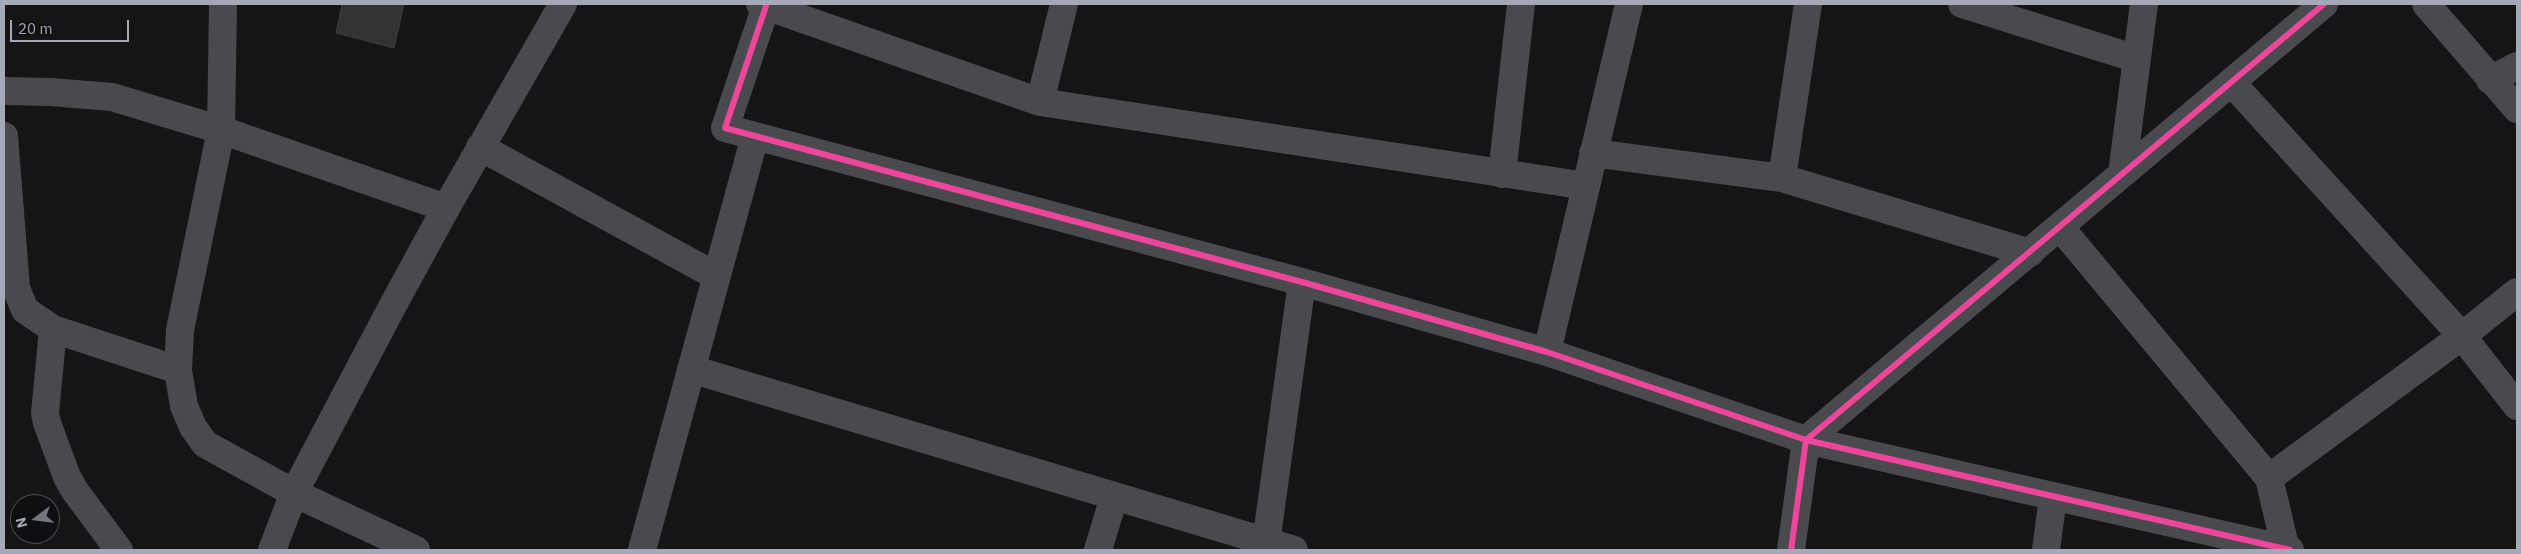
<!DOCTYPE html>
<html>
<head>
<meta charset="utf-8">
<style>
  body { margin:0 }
  #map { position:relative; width:2521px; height:554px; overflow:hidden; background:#151515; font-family:"IBM Plex Sans",sans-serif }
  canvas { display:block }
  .frame { position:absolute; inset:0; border:5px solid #a5a9b7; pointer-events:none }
  .north { position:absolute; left:10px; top:494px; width:50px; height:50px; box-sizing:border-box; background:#0f0f11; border:1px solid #4b4d53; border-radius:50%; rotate:255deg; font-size:14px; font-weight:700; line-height:20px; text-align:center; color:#a5a9b7 }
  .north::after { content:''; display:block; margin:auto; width:18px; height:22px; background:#73757e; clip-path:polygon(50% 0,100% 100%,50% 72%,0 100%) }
  .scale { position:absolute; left:10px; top:20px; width:119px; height:22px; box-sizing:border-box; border:2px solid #a5a9b7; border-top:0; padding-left:6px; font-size:15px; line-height:18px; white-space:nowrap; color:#a5a9b7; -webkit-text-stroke:4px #0f0f11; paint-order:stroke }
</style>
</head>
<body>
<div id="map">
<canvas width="2521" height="554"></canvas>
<div class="frame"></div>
<div class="north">N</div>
<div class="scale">20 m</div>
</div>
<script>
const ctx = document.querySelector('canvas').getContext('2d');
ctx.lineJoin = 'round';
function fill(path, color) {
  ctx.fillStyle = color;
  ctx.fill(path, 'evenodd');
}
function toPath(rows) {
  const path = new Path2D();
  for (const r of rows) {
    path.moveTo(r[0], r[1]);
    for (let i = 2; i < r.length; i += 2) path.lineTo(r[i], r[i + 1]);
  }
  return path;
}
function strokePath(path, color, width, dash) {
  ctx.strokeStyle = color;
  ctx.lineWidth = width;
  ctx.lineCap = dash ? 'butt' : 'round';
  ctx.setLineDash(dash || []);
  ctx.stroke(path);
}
const building = toPath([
  [342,4,404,4,394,48,336,33,342,4]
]);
const minor = toPath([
  [223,4,221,130,180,330,178,370,184,406,193,427,205,444,294,493,416,550],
  [760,4,1040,102,1586,186],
  [1962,4,2137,59],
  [2426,4,2517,109],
  [766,6,725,128,1302,282,1547,352,1806,440,2290,550],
  [2490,80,2517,66],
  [2231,82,2462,336,2517,406],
  [4,91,51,92,112,97,221,130,446,208],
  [1040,102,1064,4],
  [4,136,16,288,25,310,53,329,178,370],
  [480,147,716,276],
  [1593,153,1782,178,2030,253],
  [1502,174,1521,4],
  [2122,174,2144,4],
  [1782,178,1808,4],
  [2060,227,2269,478,2286,550],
  [53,329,45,413,47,423,67,477,75,491,119,550],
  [1547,352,1629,4],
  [691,369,1294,550],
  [2269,478,2462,336,2517,292],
  [272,550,294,493,392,307,446,208,563,4],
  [642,550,755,136],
  [1098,550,1114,497],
  [1265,550,1302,282],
  [1791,550,1806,440,2324,4],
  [2046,550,2053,497]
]);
const cycleway = toPath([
  [766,6,725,128,1302,282,1547,352,1806,440,2290,550],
  [1791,550,1806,440,2324,4]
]);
fill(building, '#333334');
strokePath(building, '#3d3e41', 1);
strokePath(minor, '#494a4e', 28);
strokePath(cycleway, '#ed469a', 6);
</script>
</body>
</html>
